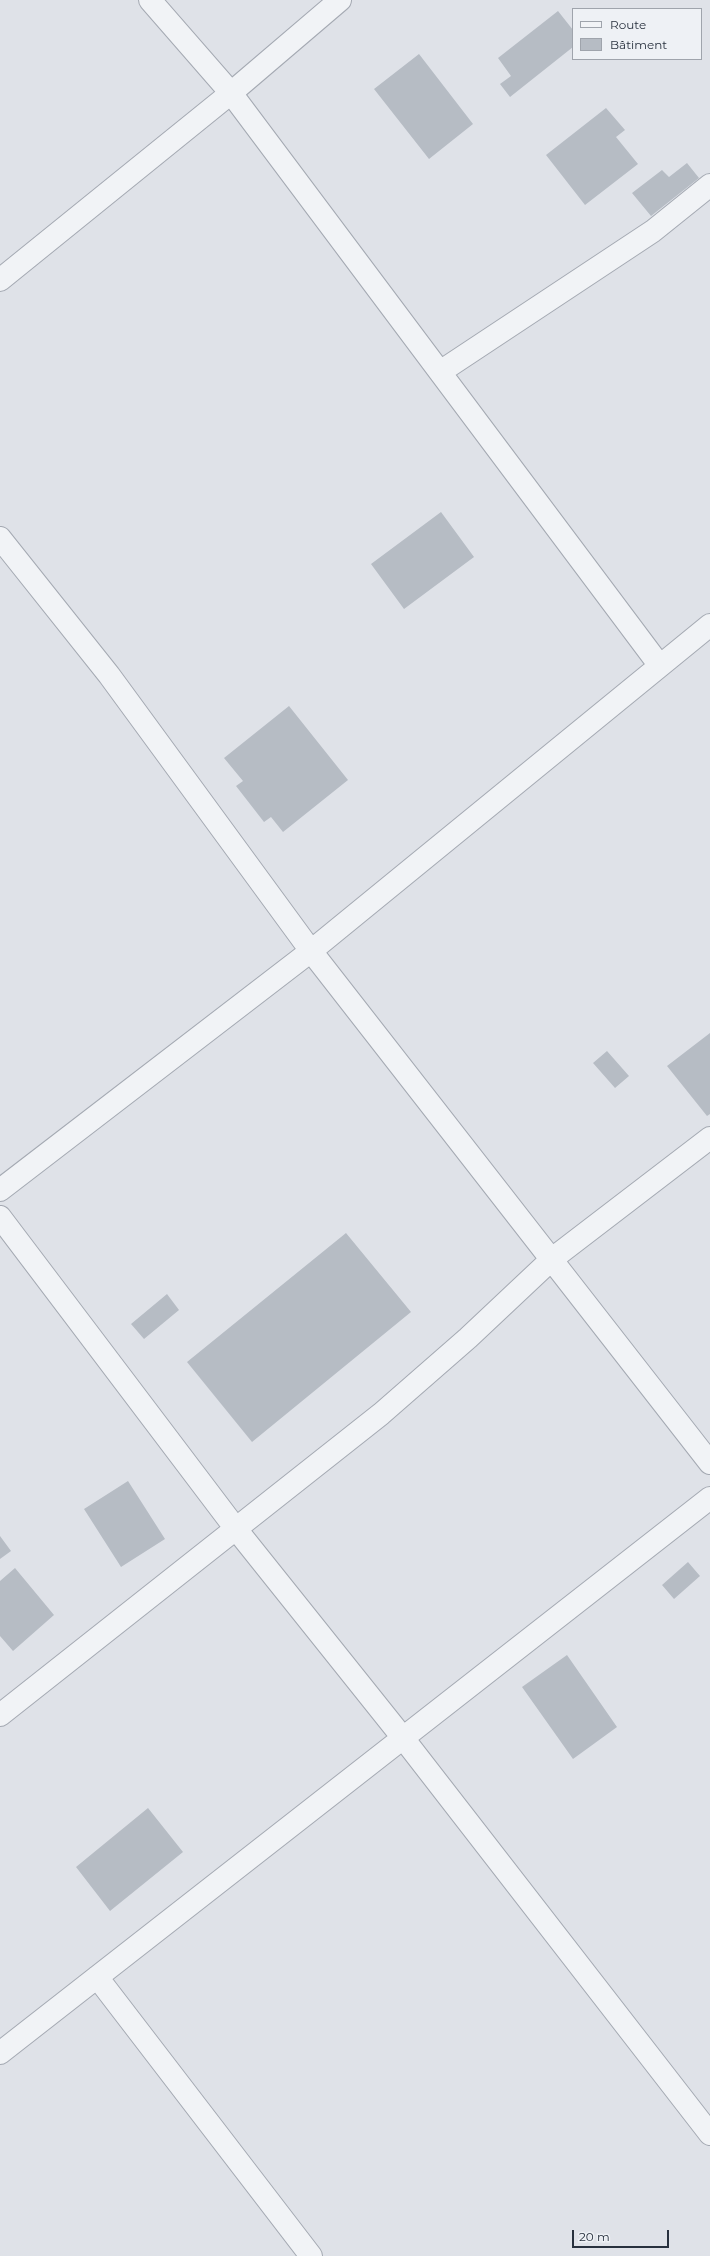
<!DOCTYPE html>
<html>
<head>
<meta charset="utf-8">
<style>
  body { margin:0 }
  #map { position:relative; width:710px; height:2256px; overflow:hidden; background:#dfe2e8; font-family:Montserrat,sans-serif }
  canvas { display:block }
  .legend { position:absolute; left:572px; top:8px; width:130px; height:52px; box-sizing:border-box; background:#eef1f5; border:1px solid #9fa4ac; margin:0; padding:5px 7px; list-style:none; font-size:12px; color:#28313e }
  .legend li { display:flex; align-items:center; gap:8px; height:20px }
  .legend b { width:20px; border:1px solid #9fa4ac }
  .scale { position:absolute; left:572px; top:2230px; width:97px; height:18px; box-sizing:border-box; border:2px solid #28313e; border-top:0; padding-left:5px; font-size:12px; line-height:14px; white-space:nowrap; color:#28313e; -webkit-text-stroke:3px #eef1f5; paint-order:stroke }
</style>
</head>
<body>
<div id="map">
<canvas width="710" height="2256"></canvas>
<ul class="legend">
<li><b style="height:5px;background:#f1f3f6"></b>Route</li>
<li><b style="height:11px;background:#b6bcc4"></b>Bâtiment</li>
</ul>
<div class="scale">20 m</div>
</div>
<script>
const ctx = document.querySelector('canvas').getContext('2d');
ctx.lineJoin = 'round';
function fill(path, color) {
  ctx.fillStyle = color;
  ctx.fill(path, 'evenodd');
}
function toPath(rows) {
  const path = new Path2D();
  for (const r of rows) {
    path.moveTo(r[0], r[1]);
    for (let i = 2; i < r.length; i += 2) path.lineTo(r[i], r[i + 1]);
  }
  return path;
}
function strokePath(path, color, width, dash) {
  ctx.strokeStyle = color;
  ctx.lineWidth = width;
  ctx.lineCap = dash ? 'butt' : 'round';
  ctx.setLineDash(dash || []);
  ctx.stroke(path);
}
const building = toPath([
  [558,11,573,30,573,47,510,97,500,84,511,76,498,58],
  [419,54,473,124,429,159,374,89],
  [606,108,625,130,616,137,638,164,585,205,546,155],
  [687,163,699,178,651,216,632,193,662,170,669,177],
  [441,512,474,557,404,609,371,564],
  [289,706,348,780,283,832,271,817,264,822,236,786,243,781,224,758],
  [710,1033,710,1114,707,1116,667,1066],
  [607,1051,629,1076,615,1088,593,1063],
  [346,1233,411,1312,252,1442,187,1362],
  [167,1294,179,1310,144,1339,131,1324],
  [128,1481,165,1539,121,1567,84,1509],
  [0,1536,11,1551,0,1559],
  [688,1562,700,1576,674,1599,662,1585],
  [15,1568,54,1615,13,1651,0,1636,0,1581],
  [567,1655,617,1727,573,1759,522,1687],
  [148,1808,183,1852,110,1911,76,1867]
]);
const minor = toPath([
  [150,0,231,93,660,666],
  [0,280,231,93,340,0],
  [440,372,653,231,710,185],
  [0,538,109,675,311,951,710,1463],
  [0,1190,311,951,710,625],
  [0,1217,236,1529,403,1738,710,2134],
  [0,1715,381,1414,468,1338,552,1259,710,1138],
  [97,1977,311,2256],
  [0,2053,710,1498]
]);
fill(building, '#b6bcc4');
strokePath(minor, '#a4a9b2', 24);
strokePath(minor, '#f1f3f6', 22);
</script>
</body>
</html>
